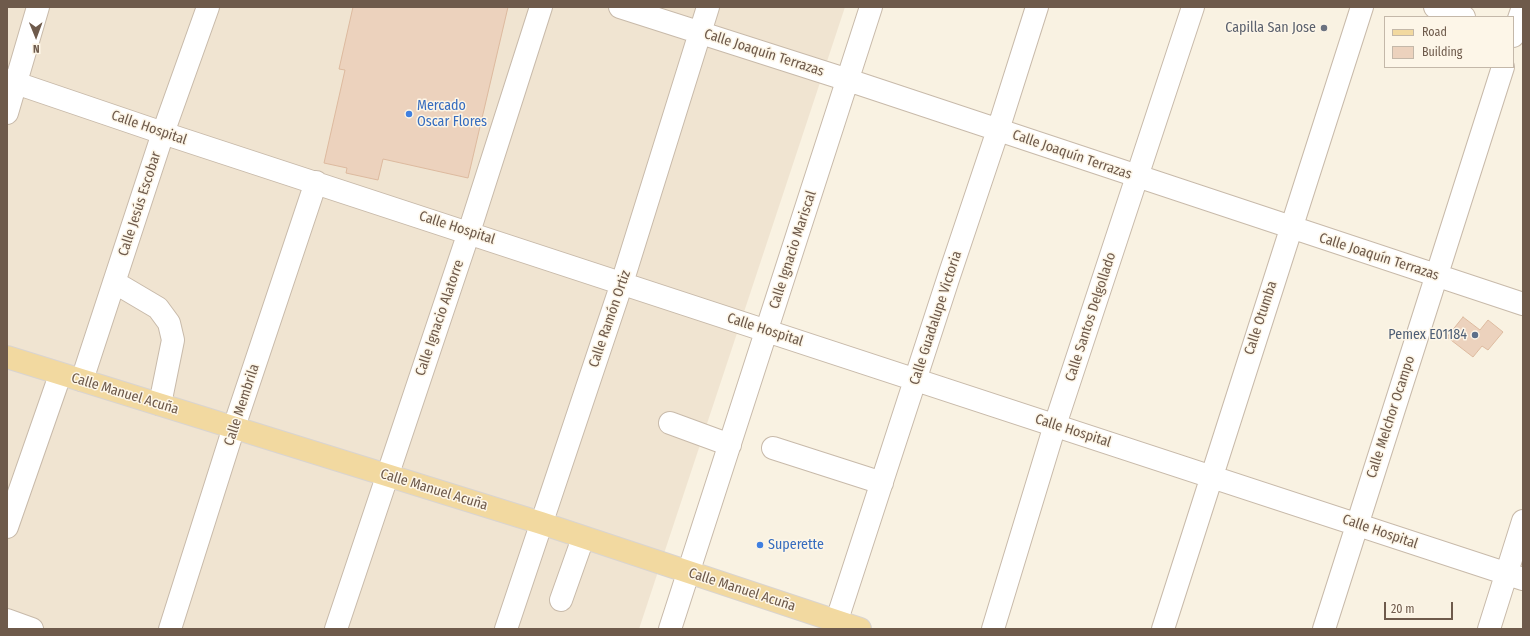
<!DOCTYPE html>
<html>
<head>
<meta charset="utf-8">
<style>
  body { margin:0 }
  #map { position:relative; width:1530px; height:636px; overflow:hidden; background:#f9f2e2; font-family:"Fira Sans Condensed",sans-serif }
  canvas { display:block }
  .frame { position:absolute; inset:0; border:8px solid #6e5a4b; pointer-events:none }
  .legend { position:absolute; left:1384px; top:16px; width:130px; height:52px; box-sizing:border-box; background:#fdf6e8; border:1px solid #c4b8a9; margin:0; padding:5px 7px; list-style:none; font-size:12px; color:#6e5a4b }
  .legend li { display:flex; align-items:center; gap:8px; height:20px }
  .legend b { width:20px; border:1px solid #c4b8a9 }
  .north { position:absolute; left:16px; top:16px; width:40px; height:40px; -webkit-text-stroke:3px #fdf6e8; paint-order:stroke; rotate:179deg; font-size:11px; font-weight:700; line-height:16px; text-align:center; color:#6e5a4b }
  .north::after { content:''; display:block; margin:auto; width:14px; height:18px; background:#6e5a4b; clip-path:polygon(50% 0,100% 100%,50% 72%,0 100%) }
  .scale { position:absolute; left:1384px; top:602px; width:69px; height:18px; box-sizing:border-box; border:2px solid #6e5a4b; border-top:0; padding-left:5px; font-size:12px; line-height:14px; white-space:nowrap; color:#6e5a4b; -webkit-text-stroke:3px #fdf6e8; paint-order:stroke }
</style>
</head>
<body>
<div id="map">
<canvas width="1530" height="636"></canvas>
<div class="frame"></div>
<ul class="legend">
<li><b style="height:5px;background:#f2d9a0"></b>Road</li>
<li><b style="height:11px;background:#ecd2bd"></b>Building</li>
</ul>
<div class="north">N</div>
<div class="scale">20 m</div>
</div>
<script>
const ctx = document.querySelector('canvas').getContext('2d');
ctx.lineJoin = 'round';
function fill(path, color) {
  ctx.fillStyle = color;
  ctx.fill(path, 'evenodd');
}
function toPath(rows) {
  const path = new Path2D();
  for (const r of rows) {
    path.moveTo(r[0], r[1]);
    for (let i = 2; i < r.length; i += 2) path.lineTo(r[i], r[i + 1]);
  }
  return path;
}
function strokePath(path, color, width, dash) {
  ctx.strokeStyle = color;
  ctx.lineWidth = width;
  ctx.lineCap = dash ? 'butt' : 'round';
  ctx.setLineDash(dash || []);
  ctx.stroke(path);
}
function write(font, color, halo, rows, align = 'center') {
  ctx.font = font + ' "Fira Sans Condensed",sans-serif';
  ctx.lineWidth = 3;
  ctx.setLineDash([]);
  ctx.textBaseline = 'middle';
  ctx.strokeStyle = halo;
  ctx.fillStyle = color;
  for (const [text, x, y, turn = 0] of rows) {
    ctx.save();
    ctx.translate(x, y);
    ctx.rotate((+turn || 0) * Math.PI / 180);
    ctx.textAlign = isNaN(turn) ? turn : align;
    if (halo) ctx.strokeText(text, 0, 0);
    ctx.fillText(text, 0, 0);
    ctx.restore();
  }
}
const residential = toPath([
  [7,7,845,7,639,629,7,629]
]);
const building = toPath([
  [353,7,508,7,468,178,383,159,378,180,346,173,347,168,324,163,345,70,339,69,353,7],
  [1463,317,1480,330,1488,320,1503,332,1488,350,1482,346,1473,357,1447,337,1463,317]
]);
const minor = toPath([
  [620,7,848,80,1523,304],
  [1435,7,1464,17],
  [1513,36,1523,7],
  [7,80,163,133,1523,579],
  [7,113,38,7],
  [114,282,158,308,169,323,173,340,160,404],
  [82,380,163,133,208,7],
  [670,423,730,445],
  [773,448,882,483],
  [7,527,60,375],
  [561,600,583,538],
  [7,620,32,629],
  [170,629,234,427,316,182],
  [336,629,469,232,541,7],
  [506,629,622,283,708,7],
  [670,629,871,7],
  [834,629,949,276,998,130,1037,7],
  [993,629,1055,425,1193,7],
  [1163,629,1362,7],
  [1324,629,1503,67],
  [1489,629,1523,521]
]);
const major = toPath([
  [7,357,541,523,860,629]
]);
const markers = [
  [1324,28,4,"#6b7280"],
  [409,114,4,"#3f7fe0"],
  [1475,335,4,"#5c6f8a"],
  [760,545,4,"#3f7fe0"]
];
const worshipNames = [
  ["Capilla San Jose",1316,28]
];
const streetNames = [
  ["Calle Joaquín Terrazas",764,53,18],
  ["Calle Hospital",149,128,19],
  ["Calle Joaquín Terrazas",1072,155,19],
  ["Calle Jesús Escobar",140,204,-72],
  ["Calle Hospital",457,228,18],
  ["Calle Ignacio Mariscal",793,250,-72],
  ["Calle Joaquín Terrazas",1379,257,18],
  ["Calle Santos Delgollado",1091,317,-72],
  ["Calle Ignacio Alatorre",440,318,-71],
  ["Calle Guadalupe Victoria",936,318,-72],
  ["Calle Otumba",1261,318,-72],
  ["Calle Ramón Ortiz",610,319,-71],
  ["Calle Hospital",765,330,18],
  ["Calle Manuel Acuña",125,394,17],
  ["Calle Membrila",242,405,-72],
  ["Calle Melchor Ocampo",1391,417,-72],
  ["Calle Hospital",1073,431,18],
  ["Calle Manuel Acuña",434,490,17],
  ["Calle Hospital",1380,532,19],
  ["Calle Manuel Acuña",742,590,18]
];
const shopNames = [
  ["Mercado",417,106],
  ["Oscar Flores",417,122],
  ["Superette",768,545]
];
const serviceNames = [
  ["Pemex E01184",1467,335]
];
fill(residential, '#f0e4d1');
fill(building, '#ecd2bd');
strokePath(building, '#ddba9f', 1);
strokePath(minor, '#c8baaa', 24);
strokePath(major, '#d9d4d0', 24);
strokePath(minor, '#fff', 22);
strokePath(major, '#f2d9a0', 22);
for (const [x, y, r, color] of markers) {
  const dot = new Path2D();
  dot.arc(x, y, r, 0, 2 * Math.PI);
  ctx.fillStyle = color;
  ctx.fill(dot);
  strokePath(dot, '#fdf6e8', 1.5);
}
write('14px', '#5b616d', '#fdf6e8', worshipNames, 'right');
write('14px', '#6e5a4b', '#fdf6e8', streetNames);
write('14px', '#366cbe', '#fdf6e8', shopNames, 'left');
write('14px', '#4e5e75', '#fdf6e8', serviceNames, 'right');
</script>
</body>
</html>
